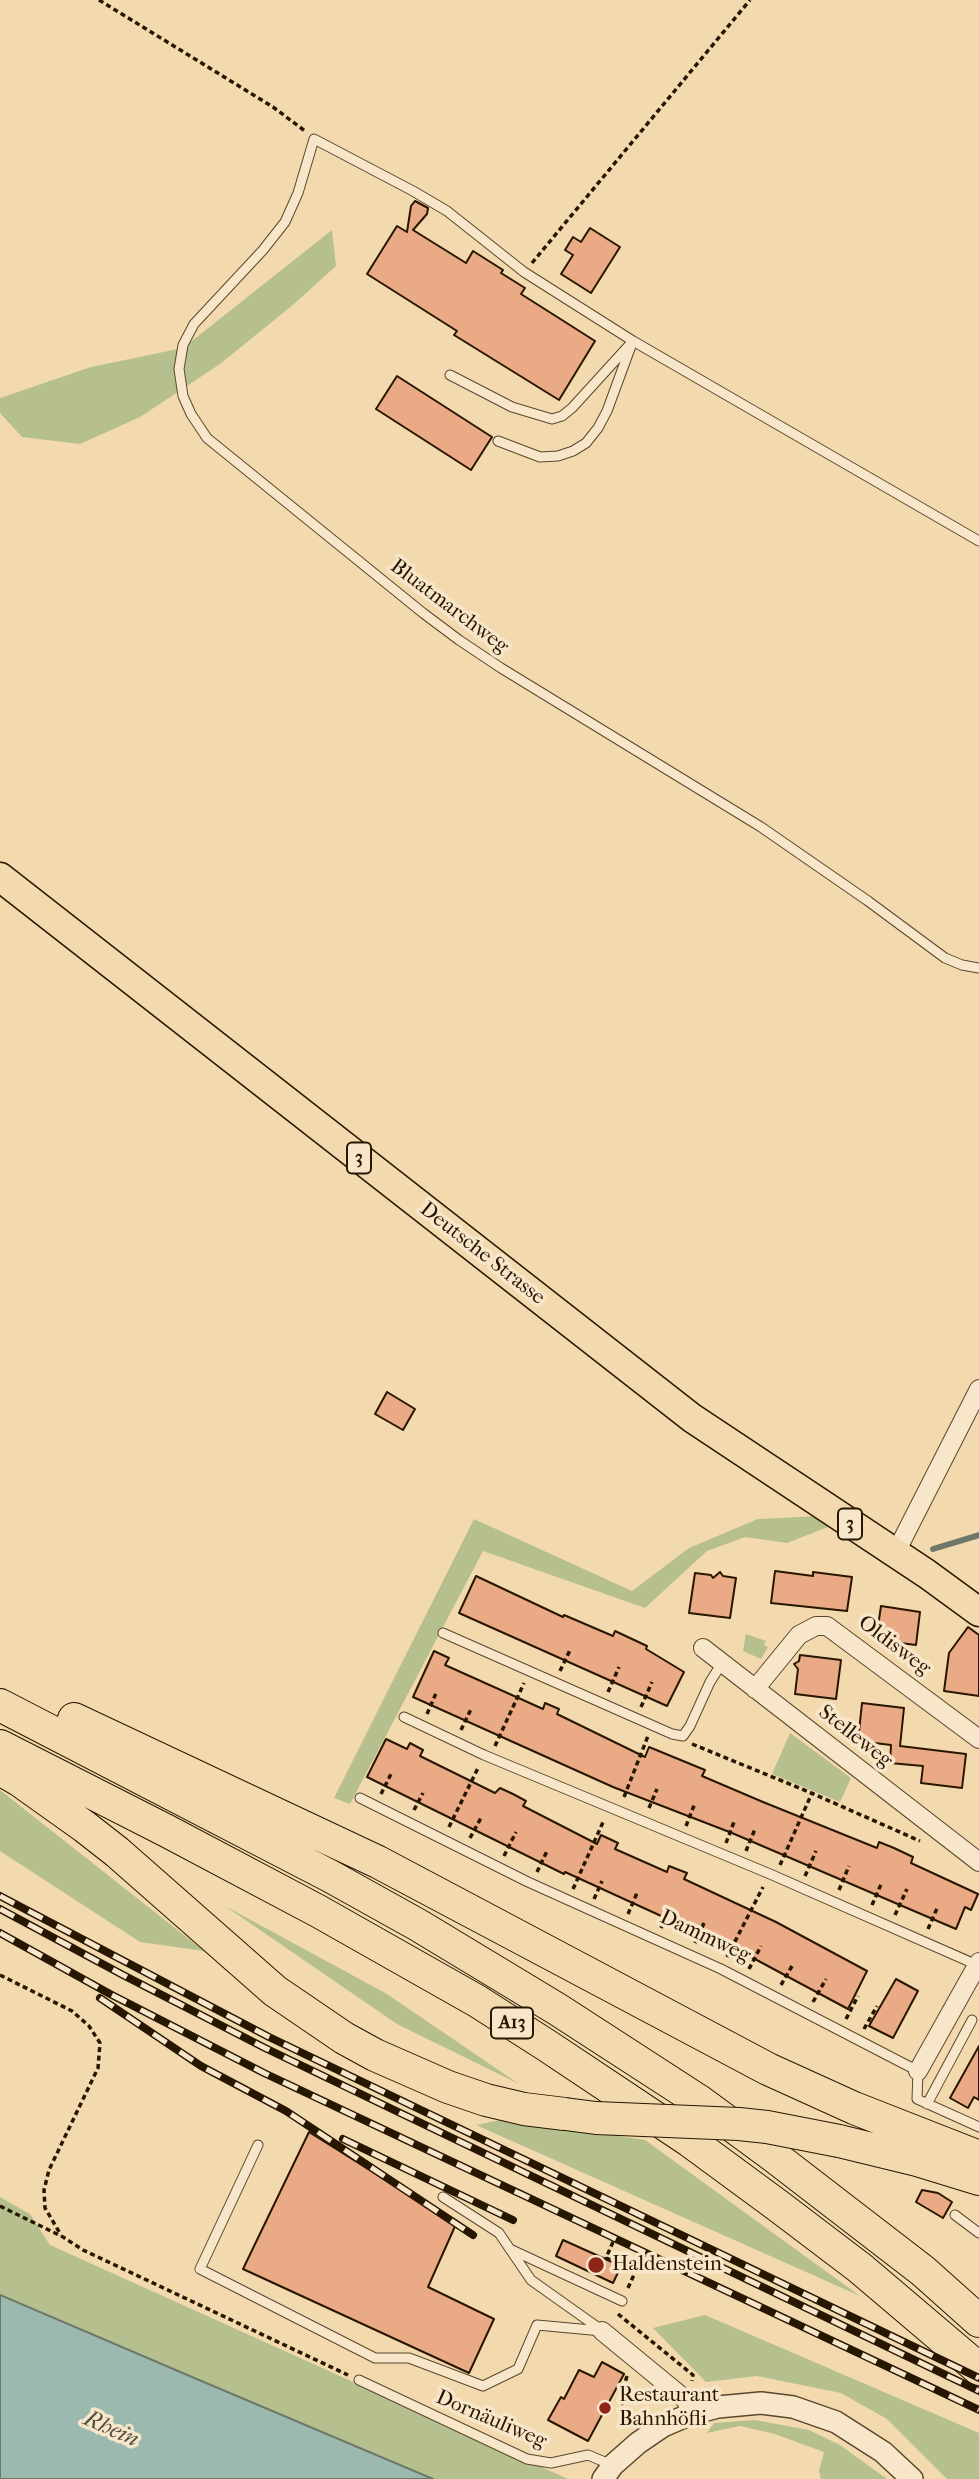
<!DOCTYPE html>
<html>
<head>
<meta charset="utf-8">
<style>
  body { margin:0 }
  canvas { display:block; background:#f3d9ae }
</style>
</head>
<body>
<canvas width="979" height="2479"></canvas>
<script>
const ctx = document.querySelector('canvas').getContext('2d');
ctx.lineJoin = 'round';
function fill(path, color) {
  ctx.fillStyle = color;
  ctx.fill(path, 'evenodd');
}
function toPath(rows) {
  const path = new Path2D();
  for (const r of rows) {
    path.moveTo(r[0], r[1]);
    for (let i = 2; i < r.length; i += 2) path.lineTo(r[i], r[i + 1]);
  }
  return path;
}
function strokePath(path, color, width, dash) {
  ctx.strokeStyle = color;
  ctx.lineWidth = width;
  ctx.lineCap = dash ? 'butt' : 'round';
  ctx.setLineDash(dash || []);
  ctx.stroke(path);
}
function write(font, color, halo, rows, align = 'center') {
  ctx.font = font + ' "IM FELL French Canon",serif';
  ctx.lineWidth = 7;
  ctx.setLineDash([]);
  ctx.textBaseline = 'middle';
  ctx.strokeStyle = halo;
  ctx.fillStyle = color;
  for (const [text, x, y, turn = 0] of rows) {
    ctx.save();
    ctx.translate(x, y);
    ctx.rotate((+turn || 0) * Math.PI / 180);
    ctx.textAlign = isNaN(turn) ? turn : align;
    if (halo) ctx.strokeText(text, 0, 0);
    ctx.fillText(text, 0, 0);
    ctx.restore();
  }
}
const green = toPath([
  [332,230,336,266,294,304,220,364,140,417,80,444,22,437,0,413,0,398,91,367,183,348],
  [820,1516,833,1525,787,1543,745,1537,707,1551,645,1608,483,1551,350,1804,334,1798,474,1519,632,1591,689,1548,758,1519],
  [746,1634,766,1641,764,1645,768,1647,761,1659,743,1651],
  [790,1733,851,1778,840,1802,772,1774],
  [0,1790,204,1951,140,1942,0,1851],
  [225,1906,387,1994,519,2084,397,2024],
  [505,2119,645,2140,860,2296,476,2125],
  [0,2197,30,2214,50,2245,568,2479,433,2479,0,2295],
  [705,2315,979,2433,979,2479,947,2479,887,2419,841,2393,757,2376,706,2382,653,2328],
  [755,2420,809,2430,840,2445,887,2479,821,2479,819,2471,824,2452,775,2434,740,2426,707,2433,714,2423]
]);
const water = toPath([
  [0,2295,192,2377,433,2479,0,2479,0,2295]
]);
const stream = toPath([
  [933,1549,979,1535]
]);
const building = toPath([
  [415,201,428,208,427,214,413,230,466,263,473,251,503,270,501,273,525,288,521,294,595,341,559,400,454,335,457,331,367,274,397,226,407,232,411,206,415,201],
  [590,228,620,247,591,293,561,274,573,255,565,250,573,237,581,242,590,228],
  [397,376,492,437,471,470,376,409,397,376],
  [387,1392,415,1409,403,1430,375,1414,387,1392],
  [775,1571,813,1576,813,1572,852,1577,847,1611,771,1603,775,1571],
  [720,1572,723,1576,736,1578,730,1618,689,1613,695,1573,711,1575,713,1578,720,1572],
  [476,1576,563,1617,564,1615,613,1636,615,1631,647,1646,646,1649,684,1672,667,1706,459,1613,476,1576],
  [881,1606,920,1612,916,1645,876,1640,881,1606],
  [968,1627,979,1635,979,1696,944,1691,949,1653,968,1627],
  [434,1651,449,1658,445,1665,543,1709,545,1703,559,1709,557,1714,645,1757,649,1747,705,1770,702,1776,763,1802,877,1848,879,1842,894,1848,913,1857,911,1863,978,1894,971,1910,965,1907,956,1929,732,1833,613,1787,413,1697,434,1651],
  [800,1655,841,1660,836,1699,795,1694,798,1669,794,1664,799,1661,800,1655],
  [862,1703,904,1708,900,1746,966,1754,962,1788,921,1783,923,1766,890,1763,891,1745,858,1741,862,1703],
  [386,1739,407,1749,410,1743,423,1750,420,1756,495,1793,500,1788,513,1794,526,1801,523,1806,597,1844,601,1835,618,1843,615,1849,667,1872,669,1866,687,1873,684,1879,776,1922,867,1971,848,2009,753,1958,565,1872,564,1874,367,1777,386,1739],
  [896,1979,918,1991,893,2038,869,2026,896,1979],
  [979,2046,979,2100,974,2097,968,2108,950,2098,979,2046],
  [309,2132,456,2224,428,2287,494,2319,469,2373,243,2269,309,2132],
  [922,2190,938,2193,952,2202,943,2218,916,2202,922,2190],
  [563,2240,621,2266,613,2283,556,2256,563,2240],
  [602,2362,624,2374,588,2441,548,2420,561,2397,564,2399,579,2370,594,2377,602,2362]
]);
const path = toPath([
  [99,0,273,107,305,131],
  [532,263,750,0],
  [560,1671,570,1650],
  [608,1692,619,1667],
  [641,1707,652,1682],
  [427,1714,437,1691],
  [461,1730,471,1709],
  [692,1744,809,1792,920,1841],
  [495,1746,524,1683],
  [381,1794,391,1774],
  [624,1797,648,1736],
  [649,1808,657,1789],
  [414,1810,423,1793],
  [686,1826,695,1803],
  [449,1827,478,1768],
  [470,1838,482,1816],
  [726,1843,734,1822],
  [746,1851,755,1829],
  [504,1856,516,1832],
  [780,1865,812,1793],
  [537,1872,547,1851],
  [805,1876,816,1851],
  [573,1889,604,1820],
  [839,1890,849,1866],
  [594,1899,602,1881],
  [872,1905,882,1882],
  [628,1914,637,1893],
  [895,1915,907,1889],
  [661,1928,671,1907],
  [928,1929,938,1906],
  [695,1943,704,1923],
  [727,1957,763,1887],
  [749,1969,761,1946],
  [0,1975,72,2011,89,2026,100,2043,98,2068,49,2170,44,2190,45,2208,61,2235],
  [781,1985,792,1966],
  [813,2002,826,1979],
  [846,2019,858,1996],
  [864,2029,877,2006],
  [0,2206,63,2237,83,2250,348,2375],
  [613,2242,606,2258,635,2270],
  [628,2288,637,2268],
  [618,2314,693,2375,692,2381],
  [627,2376,620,2399,628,2412,631,2424]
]);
const service = toPath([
  [450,375,512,407,552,419,562,416,572,408,633,341],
  [498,441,540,457,558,456,573,451,586,443,598,428,607,411,631,346],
  [979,541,633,341,524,272,447,211,413,191,314,139,298,193,285,222,263,250,194,324,183,345,179,369,183,396,191,414,207,438,423,613,459,640,501,668,761,827,868,901,945,958,962,965,979,968],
  [443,1633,672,1734,683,1736,690,1726,710,1682,722,1663],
  [404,1717,484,1755,770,1874,977,1965],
  [360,1798,528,1882,721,1969,918,2071,917,2099,979,2127],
  [927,2104,972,2020],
  [258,2145,200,2269,375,2358,409,2358,483,2386,518,2369,537,2325,602,2331],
  [443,2197,499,2233,531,2280,600,2329],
  [955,2215,979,2233],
  [512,2250,622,2301],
  [359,2380,527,2459,551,2463,588,2455,612,2465]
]);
const minor = toPath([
  [895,1554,979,1389],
  [703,1648,979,1862],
  [755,1689,799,1635,816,1626,827,1626,979,1739],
  [918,2071,979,1962],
  [602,2331,686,2400,691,2414]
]);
const tertiary = toPath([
  [603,2479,613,2465,638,2443,663,2426,691,2414,718,2407,761,2403,793,2407,836,2422,883,2452,912,2479]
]);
const primary = toPath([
  [0,877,692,1418,927,1574,979,1612]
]);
const motorway = toPath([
  [0,1705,330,1876,418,1925,557,2009,699,2101,775,2157,923,2271,979,2321],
  [74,1719,378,1862,768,2069,854,2108,979,2157],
  [0,1746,167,1831,318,1911,477,2001,546,2045,690,2141,777,2205,860,2268,979,2369],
  [0,1769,19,1780,85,1827,117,1852,275,1991,344,2038,375,2055,448,2087,486,2100,524,2109,565,2114],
  [839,2141,917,2160,979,2179]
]);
const rail = toPath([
  [0,1896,269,2037,979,2378],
  [0,1909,123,1975,265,2048,979,2391],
  [0,1933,110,1994,264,2073,979,2410],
  [100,1998,201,2066,286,2111,473,2235],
  [343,2139,513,2220]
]);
const motorwayBridge = toPath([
  [565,2114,596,2118,739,2124,767,2127,839,2141]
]);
const markers = [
  [596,2265,9,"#8f2418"],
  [605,2408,7,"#8f2418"]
];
const shields = [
  [359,1158,24],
  [850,1524,24],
  [512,2023,42]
];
const shieldNames = [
  ["3",359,1158],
  ["3",850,1524],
  ["A13",512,2023]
];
const streetNames = [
  ["Bluatmarchweg",449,607,37],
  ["Deutsche Strasse",482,1254,38],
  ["Oldisweg",894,1646,37],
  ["Stelleweg",855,1737,38],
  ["Dammweg",705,1937,25],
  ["Dornäuliweg",491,2420,23]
];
const poiNames = [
  ["Haldenstein",612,2265],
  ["Restaurant",619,2396],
  ["Bahnhöfli",619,2420]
];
const waterNames = [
  ["Rhein",111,2430,24]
];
fill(green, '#b5c08e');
fill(water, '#9cb9b0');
strokePath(water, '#6d786a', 2);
strokePath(stream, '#6d786a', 6);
fill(building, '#eaaa85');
strokePath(building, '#271600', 2);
strokePath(service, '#5a472c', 11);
strokePath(minor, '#5a472c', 20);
strokePath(tertiary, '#5a472c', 24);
strokePath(primary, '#271600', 31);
strokePath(motorway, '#271600', 34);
strokePath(path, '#271600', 3.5, [5, 3.5]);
strokePath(service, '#f7e6ca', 9);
strokePath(minor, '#f7e6ca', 18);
strokePath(tertiary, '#f7e6ca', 21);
strokePath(primary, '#f3d9ae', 28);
strokePath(motorway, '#f3d9ae', 32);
strokePath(rail, '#271600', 8);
strokePath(rail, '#f7e6ca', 5, [16]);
strokePath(motorwayBridge, '#271600', 34, []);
strokePath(motorwayBridge, '#f3d9ae', 32);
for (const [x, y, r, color] of markers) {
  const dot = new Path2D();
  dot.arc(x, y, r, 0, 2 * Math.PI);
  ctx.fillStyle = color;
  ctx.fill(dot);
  strokePath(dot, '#f7e6ca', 2.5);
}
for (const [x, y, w] of shields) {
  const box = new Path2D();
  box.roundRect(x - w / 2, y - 15.5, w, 31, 5);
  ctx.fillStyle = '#f7e6ca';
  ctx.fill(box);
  strokePath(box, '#271600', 2);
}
write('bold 19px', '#271600', null, shieldNames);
write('21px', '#271600', '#f7e6ca', streetNames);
write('21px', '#271600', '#f7e6ca', poiNames, 'left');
write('italic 23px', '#504f3e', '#f7e6ca', waterNames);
</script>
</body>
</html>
